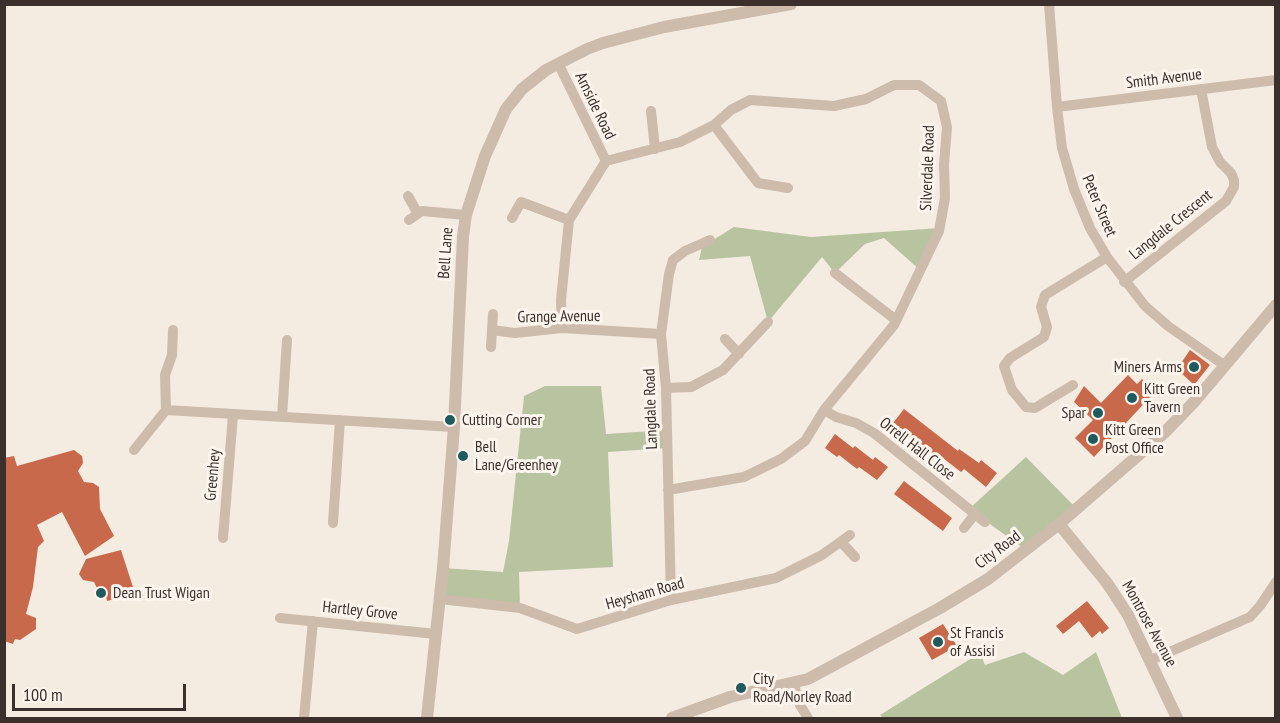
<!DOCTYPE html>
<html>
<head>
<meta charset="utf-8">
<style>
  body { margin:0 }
  #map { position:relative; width:1280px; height:723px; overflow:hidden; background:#f4ebe1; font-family:"PT Sans Narrow",sans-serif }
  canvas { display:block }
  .frame { position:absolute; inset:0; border:6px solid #3b302b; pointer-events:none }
  .scale { position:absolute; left:12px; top:684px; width:174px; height:27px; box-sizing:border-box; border:3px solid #3b302b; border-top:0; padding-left:8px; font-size:18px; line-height:21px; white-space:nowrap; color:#3b302b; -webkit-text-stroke:4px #fbf5ee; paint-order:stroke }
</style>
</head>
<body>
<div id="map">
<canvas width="1280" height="723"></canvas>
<div class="frame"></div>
<div class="scale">100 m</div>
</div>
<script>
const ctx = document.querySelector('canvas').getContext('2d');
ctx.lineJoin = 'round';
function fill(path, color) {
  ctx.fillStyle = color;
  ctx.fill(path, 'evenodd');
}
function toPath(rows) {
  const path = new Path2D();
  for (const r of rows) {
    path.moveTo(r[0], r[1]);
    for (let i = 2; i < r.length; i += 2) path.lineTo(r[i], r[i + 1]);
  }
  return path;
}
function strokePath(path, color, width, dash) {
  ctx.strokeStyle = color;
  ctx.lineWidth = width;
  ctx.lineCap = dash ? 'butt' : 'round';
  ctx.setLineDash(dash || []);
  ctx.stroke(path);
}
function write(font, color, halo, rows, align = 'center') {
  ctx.font = font + ' "PT Sans Narrow",sans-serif';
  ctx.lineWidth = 6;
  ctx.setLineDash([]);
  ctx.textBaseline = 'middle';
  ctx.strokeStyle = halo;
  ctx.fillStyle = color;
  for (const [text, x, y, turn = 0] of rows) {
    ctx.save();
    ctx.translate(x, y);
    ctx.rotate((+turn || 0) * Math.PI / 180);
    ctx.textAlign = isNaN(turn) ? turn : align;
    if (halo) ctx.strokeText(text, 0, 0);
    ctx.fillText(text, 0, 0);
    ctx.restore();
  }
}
const green = toPath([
  [734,227,811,237,940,228,921,271,884,238,865,244,835,273,822,257,768,322,750,256,699,260,702,247],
  [545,386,601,386,606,434,667,430,667,448,608,452,613,567,519,572,520,608,440,599,443,568,503,572,509,541,524,396],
  [1026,457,1076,508,1026,550,969,509],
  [1024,652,1063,675,1096,652,1122,718,883,718,880,715,980,653,985,665]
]);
const building = toPath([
  [1190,350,1210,365,1194,385,1177,369],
  [1128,375,1137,384,1142,379,1155,392,1094,457,1075,438,1093,420,1074,402,1084,386,1101,403],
  [904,409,958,451,959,449,979,463,981,460,997,473,986,487,964,469,961,472,943,458,941,460,893,423],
  [835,434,853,448,855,446,873,460,875,457,888,467,877,480,859,467,857,469,839,455,837,457,825,448],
  [74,450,82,456,83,463,78,471,84,482,93,483,99,487,100,509,114,536,85,556,62,512,37,525,44,541,38,547,33,587,26,614,36,618,36,629,20,640,15,639,13,644,4,641,4,458,14,456,17,466],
  [904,481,952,518,943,531,894,494],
  [121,550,133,587,120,591,122,597,107,601,106,596,102,598,94,582,83,580,79,574,86,559],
  [1087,601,1109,628,1102,634,1100,631,1092,638,1079,621,1063,634,1056,626],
  [943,624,957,646,932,660,919,638]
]);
const minor = toPath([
  [1049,4,1057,107,1062,148,1074,189,1090,228,1107,257,1145,306,1168,326,1224,365],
  [558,63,606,161],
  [1057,107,1276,80],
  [651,111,655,149],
  [714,125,758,183,788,188],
  [408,196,418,214],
  [512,218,521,202,569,220],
  [409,220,422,211,466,215],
  [835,273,896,320],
  [1124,282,1226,201,1234,187,1234,180,1231,173,1220,162,1212,147,1201,89],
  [562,328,561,300,569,220,606,161,680,142,714,125,731,110,750,100,834,106,866,99,894,85,919,85,941,101,947,127,944,165,945,198,939,231,894,325,824,410,805,441,781,459,744,477,668,490],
  [492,330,515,333,562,328,661,334],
  [725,339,739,354],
  [491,347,493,314],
  [1073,385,1035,408,1026,407,1012,390,1004,366,1010,358,1044,337,1047,327,1041,307,1045,295,1107,257],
  [666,388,691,387,723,370,768,322],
  [166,410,165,375,172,355,173,330],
  [824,410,836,417,856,423,874,433,985,522],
  [282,417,287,340],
  [134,450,166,410,454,427],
  [333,523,340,420],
  [964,528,975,514],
  [223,538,233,415],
  [841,542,855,557],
  [440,599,520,608,577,629,671,600,776,578,822,555,850,535],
  [671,600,666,388,661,334,669,274,673,260,685,251,710,240],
  [280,618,436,634],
  [1151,660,1250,617,1260,606,1276,582],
  [793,682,800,705,808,718],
  [304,718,313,621]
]);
const tertiary = toPath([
  [1059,524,1107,583,1128,615,1177,718],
  [427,718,443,568,454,427,463,236,466,215,485,156,506,109,522,89,546,70,587,49,603,43,664,27,791,4],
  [672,718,730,697,808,679,940,608,988,579,1059,524,1164,433,1195,401,1276,305]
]);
const markers = [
  [1194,367,6,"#1f5a5e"],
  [1132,398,6,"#1f5a5e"],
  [1098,413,6,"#1f5a5e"],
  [450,420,6,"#1f5a5e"],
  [1093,439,6,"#1f5a5e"],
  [463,456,6,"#1f5a5e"],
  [101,593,6,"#1f5a5e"],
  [938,642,6,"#1f5a5e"],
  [741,688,6,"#1f5a5e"]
];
const streetNames = [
  ["Smith Avenue",1164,79,-7],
  ["Arnside Road",595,106,64],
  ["Silverdale Road",928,168,-88],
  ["Peter Street",1099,206,67],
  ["Langdale Crescent",1171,225,-39],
  ["Bell Lane",446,253,-86],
  ["Grange Avenue",559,317,-1],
  ["Langdale Road",651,409,-92],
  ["Orrell Hall Close",917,449,38],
  ["Greenhey",213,475,-85],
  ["City Road",998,550,-37],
  ["Heysham Road",645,594,-16],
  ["Hartley Grove",360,611,6],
  ["Montrose Avenue",1149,624,61]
];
const poiNames = [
  ["Miners Arms",1182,367,"right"],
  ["Kitt Green",1144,389],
  ["Tavern",1144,407],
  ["Spar",1086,413,"right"],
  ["Cutting Corner",462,420],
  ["Kitt Green",1105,430],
  ["Post Office",1105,448],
  ["Bell",475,447],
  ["Lane/Greenhey",475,465],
  ["Dean Trust Wigan",113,593],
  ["St Francis",950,633],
  ["of Assisi",950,651],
  ["City",753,679],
  ["Road/Norley Road",753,697]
];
fill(green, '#b8c4a0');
fill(building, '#c8694b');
strokePath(minor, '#cdbbac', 10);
strokePath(tertiary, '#cdbbac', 12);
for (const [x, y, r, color] of markers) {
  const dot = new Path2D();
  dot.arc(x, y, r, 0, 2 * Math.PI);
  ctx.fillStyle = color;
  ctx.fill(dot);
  strokePath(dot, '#fbf5ee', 2);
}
write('16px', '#3b302b', '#fbf5ee', streetNames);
write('16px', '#3b302b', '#fbf5ee', poiNames, 'left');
</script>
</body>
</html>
